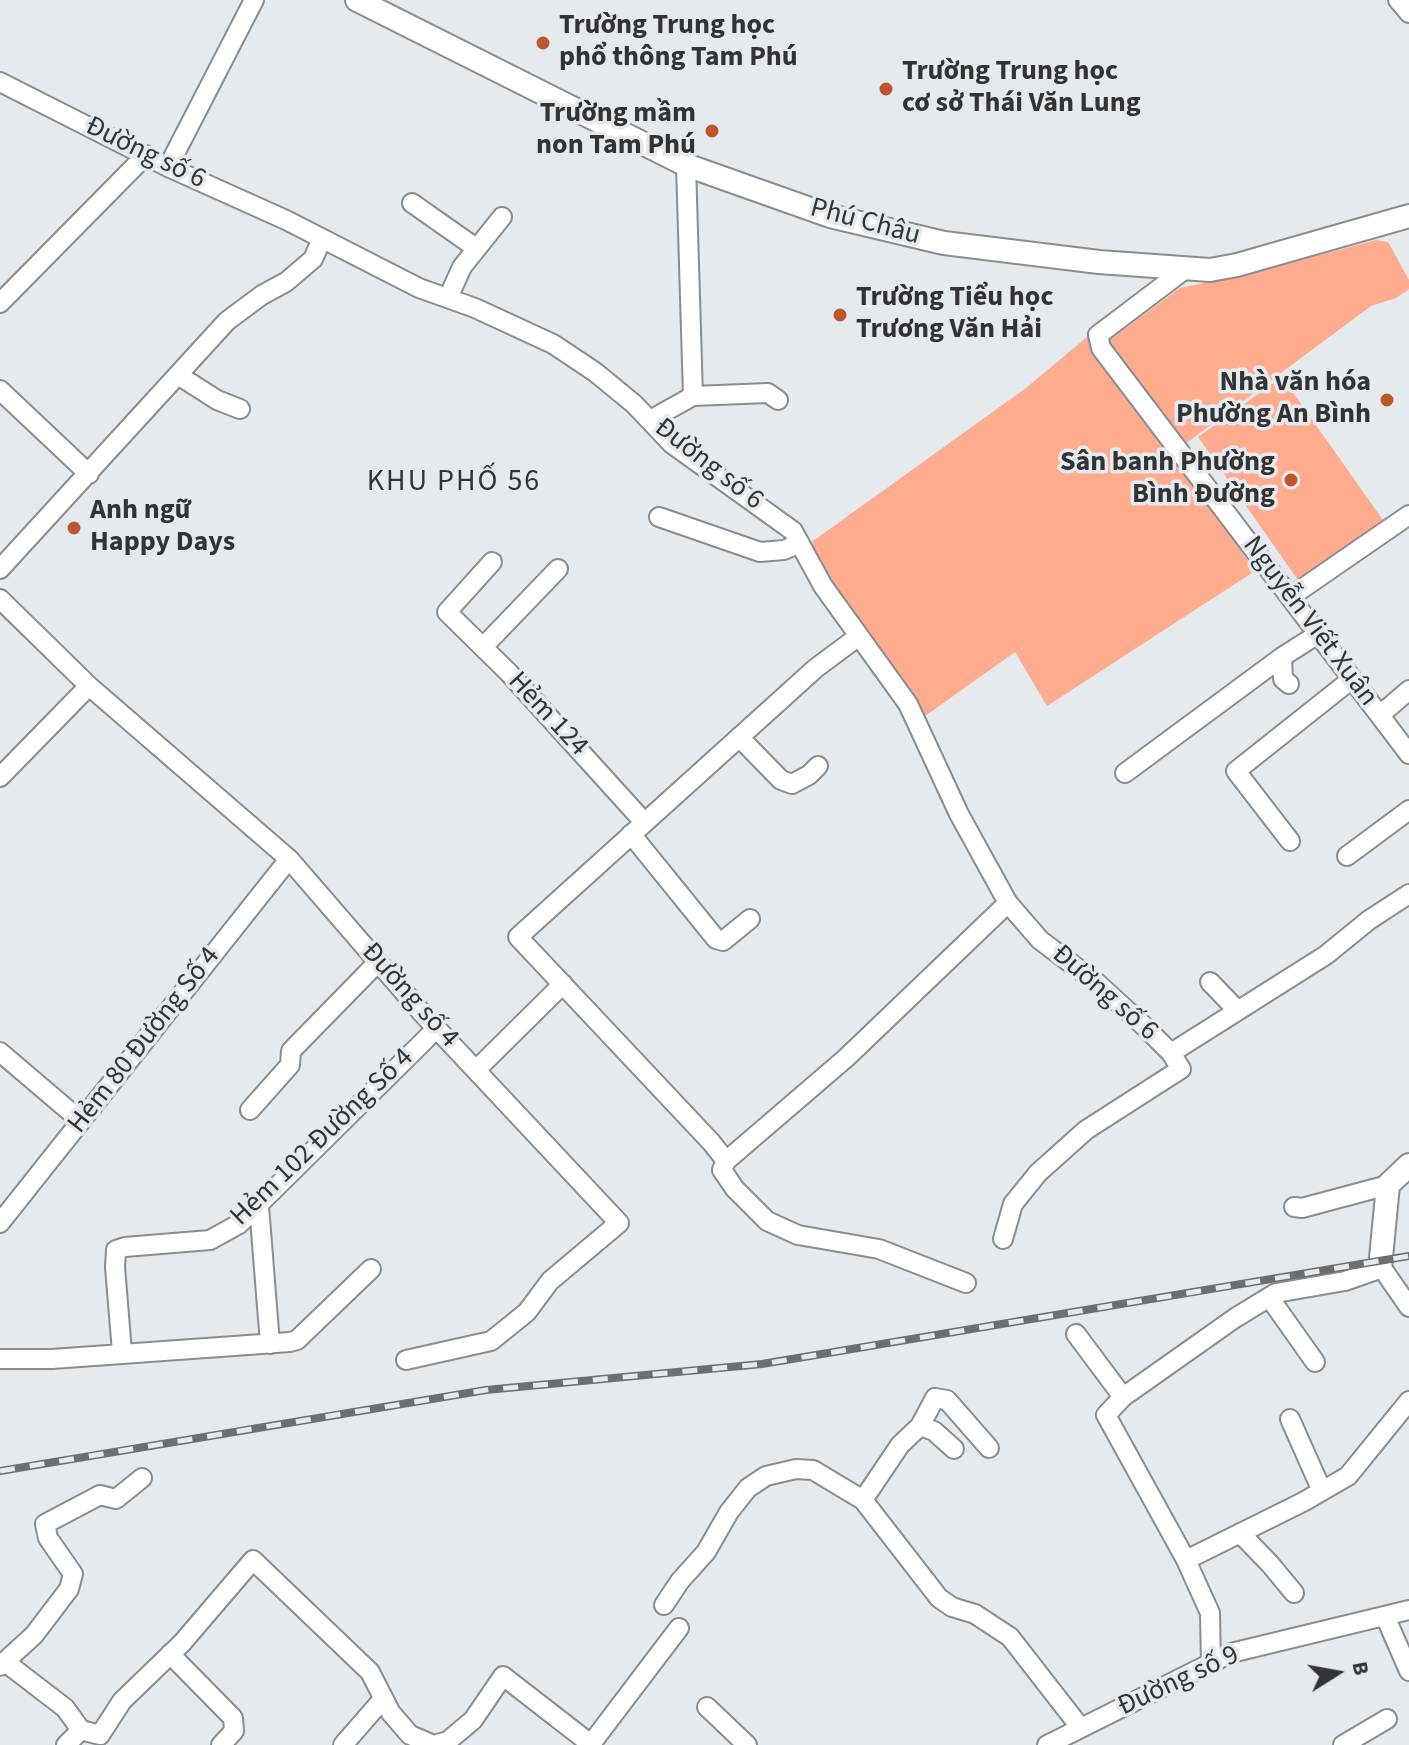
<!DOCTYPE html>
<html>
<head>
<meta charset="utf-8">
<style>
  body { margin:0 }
  #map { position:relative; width:1409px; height:1745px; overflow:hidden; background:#e4eaee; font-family:"Source Sans 3",sans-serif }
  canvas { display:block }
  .north { position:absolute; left:1297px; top:1633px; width:80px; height:80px; -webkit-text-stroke:6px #e4eaee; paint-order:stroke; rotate:79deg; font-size:22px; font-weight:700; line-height:32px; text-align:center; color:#313334 }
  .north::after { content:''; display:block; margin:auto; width:28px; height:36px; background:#313334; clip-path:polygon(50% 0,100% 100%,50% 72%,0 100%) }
</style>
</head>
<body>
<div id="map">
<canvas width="1409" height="1745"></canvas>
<div class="north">B</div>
</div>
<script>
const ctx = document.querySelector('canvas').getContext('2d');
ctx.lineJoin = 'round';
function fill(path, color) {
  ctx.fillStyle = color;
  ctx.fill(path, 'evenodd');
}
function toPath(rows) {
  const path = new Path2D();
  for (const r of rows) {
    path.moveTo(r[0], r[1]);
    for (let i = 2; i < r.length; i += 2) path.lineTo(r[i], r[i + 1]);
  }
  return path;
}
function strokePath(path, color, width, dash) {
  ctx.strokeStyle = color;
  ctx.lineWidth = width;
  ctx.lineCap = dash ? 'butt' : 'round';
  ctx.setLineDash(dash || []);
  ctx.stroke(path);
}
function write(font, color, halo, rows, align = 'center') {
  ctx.font = font + ' "Source Sans 3",sans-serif';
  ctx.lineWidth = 7;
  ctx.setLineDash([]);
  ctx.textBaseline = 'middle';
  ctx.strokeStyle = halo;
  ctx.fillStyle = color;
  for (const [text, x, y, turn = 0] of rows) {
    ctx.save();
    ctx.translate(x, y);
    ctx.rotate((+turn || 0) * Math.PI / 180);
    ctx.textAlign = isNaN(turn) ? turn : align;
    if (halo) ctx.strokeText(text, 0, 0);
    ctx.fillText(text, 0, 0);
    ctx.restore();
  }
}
const green = toPath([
  [1376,240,1388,242,1409,280,1409,289,1396,298,1371,306,1173,453,1255,571,1047,706,1015,652,925,716,811,552,813,541,1026,388,1087,337,1112,338,1180,288,1256,272],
  [1282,377,1385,523,1300,583,1198,437]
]);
const minor = toPath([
  [1398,0,1409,13],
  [0,82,168,167,286,220,419,288,475,308,553,344,595,372,634,404,672,444,793,531,823,586,908,704,959,814,1008,903,1040,940,1097,983,1144,1026,1171,1053,1181,1069,1086,1130,1038,1173,1013,1204,1003,1239],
  [168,167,254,0],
  [412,203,476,248],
  [1184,270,1098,335,1101,348,1409,754],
  [448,298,462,267,502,217],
  [0,303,146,155],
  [178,375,217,400,240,409],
  [0,390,89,474],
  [693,396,768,393,778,400],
  [650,420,693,396,686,165],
  [659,517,760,552,784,550,798,544],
  [492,562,447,612,509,673,644,822],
  [0,569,227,321,262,295,286,282,313,259,322,239],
  [1290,597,1409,515],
  [0,599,89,686,289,859,423,1014,619,1223,550,1281,527,1312,491,1341,406,1360],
  [859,636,816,668,518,937,711,1142,726,1161,722,1170,735,1189,767,1221,798,1235,879,1249,966,1283],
  [483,647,558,569],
  [1289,684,1283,679,1282,657,1318,634],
  [1380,715,1409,690],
  [739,737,781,780,792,784,809,775,818,766],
  [1125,773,1282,657],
  [0,777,89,686],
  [631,834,716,939,723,941,750,919],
  [1290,841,1236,771,1352,679],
  [1347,856,1409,810],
  [1210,982,1237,1010],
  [0,1052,81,1121],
  [1171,1053,1326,955,1369,920,1409,894],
  [477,1069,563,984],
  [250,1110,290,1065,291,1051,378,962],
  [726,1161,846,1058,1008,903],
  [259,1206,270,1344],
  [1294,1207,1302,1208,1388,1185],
  [0,1223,289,859],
  [1269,1297,1315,1362],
  [1076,1334,1123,1397],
  [122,1352,115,1267,116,1250,125,1247,210,1240,239,1224,437,1028],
  [0,1359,52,1359,290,1342,297,1340,371,1269],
  [1290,1419,1322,1491],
  [920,1426,935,1398,947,1400,989,1448],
  [863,1500,900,1445,920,1426,934,1431,954,1449],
  [1240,1533,1270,1564,1294,1593],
  [1186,1560,1303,1502,1348,1476,1409,1401],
  [664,1605,680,1581,706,1552,729,1512,748,1488,766,1476,796,1469,813,1470,863,1500,939,1598,952,1607,975,1614,1010,1637,1080,1727],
  [1385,1616,1409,1671],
  [170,1654,233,1718,234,1731,221,1745],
  [5,1662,65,1708,81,1730,100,1735,122,1701,182,1643,253,1560,370,1672,391,1713,410,1735,434,1745],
  [1211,1664,1210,1613,1186,1560,1106,1415,1123,1397,1235,1318,1276,1293,1345,1281,1382,1268,1409,1307],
  [0,1666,34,1635,69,1589,73,1574,48,1538,45,1524,100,1495,116,1499,142,1478],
  [707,1707,747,1745],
  [591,1744,679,1628],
  [66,1745,81,1730],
  [343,1745,383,1699],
  [434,1745,448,1741,473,1720,503,1676,592,1745],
  [1047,1745,1231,1653,1409,1610],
  [1343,1745,1387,1719]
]);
const tertiary = toPath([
  [357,0,686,165,830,216,944,243,1099,262,1210,270,1237,265,1409,216],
  [1380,1268,1388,1185,1409,1165]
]);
const rail = toPath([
  [0,1471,486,1390,762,1364,1409,1256]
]);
const markers = [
  [543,43,8,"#bd562c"],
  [886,89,8,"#bd562c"],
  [712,131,8,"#bd562c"],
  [840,315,8,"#bd562c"],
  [1387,400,8,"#bd562c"],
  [1291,480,8,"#bd562c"],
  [74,528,8,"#bd562c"]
];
const poiNames = [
  ["Trường Trung học",559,27],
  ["phổ thông Tam Phú",559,59],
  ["Trường Trung học",902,73],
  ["cơ sở Thái Văn Lung",902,105],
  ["Trường mầm",696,115,"right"],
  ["non Tam Phú",696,147,"right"],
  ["Trường Tiểu học",856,299],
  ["Trương Văn Hải",856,331],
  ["Nhà văn hóa",1371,384,"right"],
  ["Phường An Bình",1371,416,"right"],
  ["Sân banh Phường",1275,464,"right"],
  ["Bình Đường",1275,496,"right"],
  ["Anh ngữ",90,512],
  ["Happy Days",90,544]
];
const streetNames = [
  ["Đường số 6",145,154,26],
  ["Phú Châu",865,223,15],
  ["Đường số 6",708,465,38],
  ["Nguyễn Viết Xuân",1309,622,53],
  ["Hẻm 124",547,715,47],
  ["Đường số 6",1104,994,41],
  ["Đường số 4",409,996,48],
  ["Hẻm 80 Đường Số 4",145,1041,-52],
  ["Hẻm 102 Đường Số 4",323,1138,-44],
  ["Đường số 9",1179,1682,-25]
];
const neighbourhoodNames = [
  ["KHU PHỐ 56",454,483]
];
fill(green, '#feac8d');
strokePath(minor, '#878d90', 22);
strokePath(tertiary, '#878d90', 26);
strokePath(minor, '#fff', 18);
strokePath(tertiary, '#fff', 22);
strokePath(rail, '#6b6f71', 8);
strokePath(rail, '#e4eaee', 5, [15]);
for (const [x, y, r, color] of markers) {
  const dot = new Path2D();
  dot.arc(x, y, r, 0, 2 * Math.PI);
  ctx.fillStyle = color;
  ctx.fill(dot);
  strokePath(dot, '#e4eaee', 3);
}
write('bold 28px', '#313334', '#e4eaee', poiNames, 'left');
write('28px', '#313334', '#e4eaee', streetNames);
ctx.letterSpacing = '2px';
write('30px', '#313334', '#e4eaee', neighbourhoodNames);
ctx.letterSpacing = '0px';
</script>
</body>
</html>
